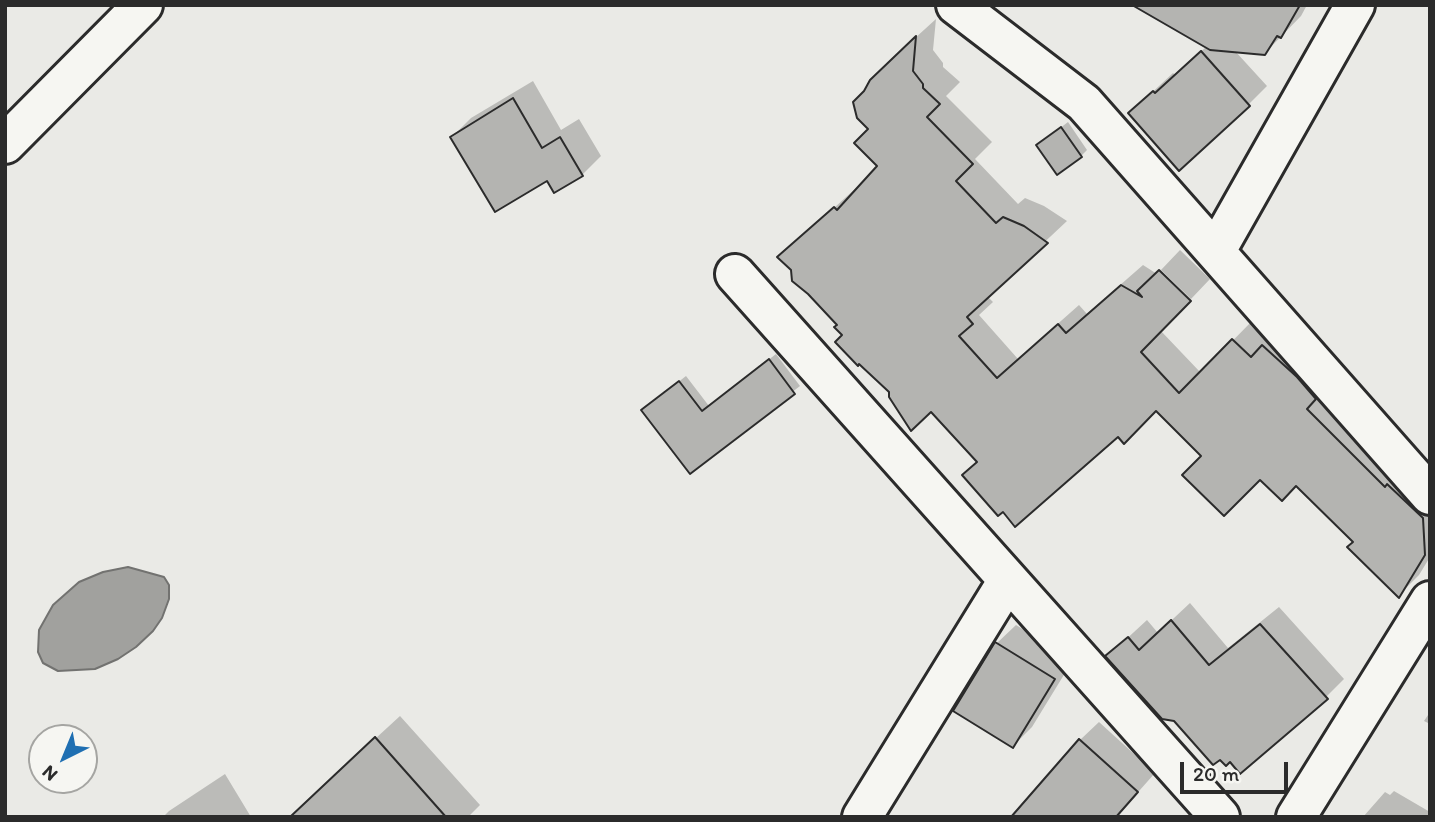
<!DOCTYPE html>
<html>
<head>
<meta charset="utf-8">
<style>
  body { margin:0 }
  #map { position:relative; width:1435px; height:822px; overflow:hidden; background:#eaeae6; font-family:Itim,sans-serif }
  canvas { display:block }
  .frame { position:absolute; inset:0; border:7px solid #2b2b2b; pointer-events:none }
  .north { position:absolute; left:28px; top:724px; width:70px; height:70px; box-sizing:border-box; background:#f6f6f2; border:2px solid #a5a5a2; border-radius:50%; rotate:223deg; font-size:19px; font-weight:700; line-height:28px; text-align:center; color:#2b2b2b }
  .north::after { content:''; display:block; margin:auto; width:24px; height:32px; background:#1f6fb2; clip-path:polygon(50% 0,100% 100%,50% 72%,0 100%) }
  .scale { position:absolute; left:1180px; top:762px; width:108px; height:32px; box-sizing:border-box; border:4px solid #2b2b2b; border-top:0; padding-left:9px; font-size:21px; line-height:24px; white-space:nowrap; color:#2b2b2b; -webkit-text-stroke:5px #f6f6f2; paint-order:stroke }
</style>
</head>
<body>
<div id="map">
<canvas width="1435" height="822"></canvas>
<div class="frame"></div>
<div class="north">N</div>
<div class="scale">20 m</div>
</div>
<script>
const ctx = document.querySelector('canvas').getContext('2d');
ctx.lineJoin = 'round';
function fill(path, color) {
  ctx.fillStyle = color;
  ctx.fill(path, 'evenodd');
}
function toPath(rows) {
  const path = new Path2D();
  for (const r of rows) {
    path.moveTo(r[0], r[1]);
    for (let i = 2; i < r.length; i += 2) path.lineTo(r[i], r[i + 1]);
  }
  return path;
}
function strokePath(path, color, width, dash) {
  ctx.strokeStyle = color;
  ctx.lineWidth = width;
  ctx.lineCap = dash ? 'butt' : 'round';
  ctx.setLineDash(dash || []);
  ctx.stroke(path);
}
const water = toPath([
  [128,567,164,577,169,585,169,599,162,618,153,631,136,647,118,659,95,669,58,671,43,663,38,652,39,630,53,605,79,582,103,572,128,567]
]);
const shadow = toPath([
  [1134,5,1307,5,1301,16,1265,53,1235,51,1267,86,1248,105,1130,113,1173,73,1175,75,1207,46],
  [936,19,933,50,943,63,943,67,960,82,946,96,992,142,975,159,1018,204,1025,198,1044,206,1067,221,987,296,993,302,979,315,1018,359,1079,305,1087,314,1143,265,1157,274,1160,330,1201,373,1254,319,1430,485,1430,557,1419,575,1399,595,1355,542,1296,484,1260,478,1204,456,1156,409,1118,435,979,461,931,410,890,391,844,335,839,325,780,257,856,188,858,190,880,166,871,129,892,59],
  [533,81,561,130,579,119,601,156,582,175,555,191,547,179,452,137,471,118],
  [1068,122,1087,150,1081,156,1038,145],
  [1180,250,1210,279,1191,299,1161,270],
  [776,354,800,386,690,471,650,404,686,376,709,406],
  [1190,603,1228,648,1279,607,1344,679,1326,697,1230,760,1175,719,1108,656,1147,620,1158,633],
  [1016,625,1073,660,1032,727,1013,746,997,643],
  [1430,712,1430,724,1424,721],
  [400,716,480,805,468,817,290,817],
  [1099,722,1155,773,1116,817,1080,740],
  [225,774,251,817,163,817,169,811],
  [1394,791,1430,812,1430,817,1363,817,1385,792,1390,795]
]);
const building = toPath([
  [1132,5,1300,5,1281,38,1277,36,1265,55,1210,50,1132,5],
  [916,36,913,71,923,84,923,88,940,104,927,117,973,164,956,181,996,223,1003,217,1024,226,1048,243,967,317,973,324,959,336,997,378,1058,324,1066,333,1121,285,1142,297,1137,291,1159,270,1191,301,1141,352,1179,393,1232,339,1251,357,1262,345,1297,377,1316,399,1307,409,1385,487,1387,484,1423,518,1425,555,1399,598,1347,547,1353,542,1296,486,1282,501,1260,480,1224,516,1182,475,1201,456,1156,411,1124,444,1118,437,1015,527,1003,512,998,516,962,475,977,462,931,412,911,431,889,397,889,392,859,364,858,366,835,342,842,335,834,327,837,325,808,294,792,281,791,270,777,257,834,207,837,210,877,166,854,143,868,129,857,118,853,102,864,91,870,80,916,36],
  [1201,51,1250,106,1179,171,1128,113,1153,91,1155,93,1201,51],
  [513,98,542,148,560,137,583,176,554,193,547,181,495,212,450,137,513,98],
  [1061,127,1082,157,1057,175,1036,145,1061,127],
  [769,359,795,394,690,474,641,410,679,381,702,411,769,359],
  [1171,620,1209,665,1260,624,1328,699,1240,774,1230,762,1226,766,1220,760,1213,765,1174,721,1162,719,1105,656,1128,637,1139,650,1171,620],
  [995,642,1055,679,1013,748,953,711,995,642],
  [375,737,446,817,290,817,375,737],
  [1079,739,1138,792,1116,817,1011,817,1079,739]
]);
const street = toPath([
  [956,5,1084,103,1430,495],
  [5,144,143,5],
  [1216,251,1355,5],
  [735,274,1220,817],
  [862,817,1008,580],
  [1296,817,1430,601]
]);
fill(water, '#a1a19e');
strokePath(water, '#727270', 2);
fill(shadow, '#0003');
fill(building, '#b4b4b1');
strokePath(building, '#2b2b2b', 2);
strokePath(street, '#2b2b2b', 44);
strokePath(street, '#f6f6f2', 38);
</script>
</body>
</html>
